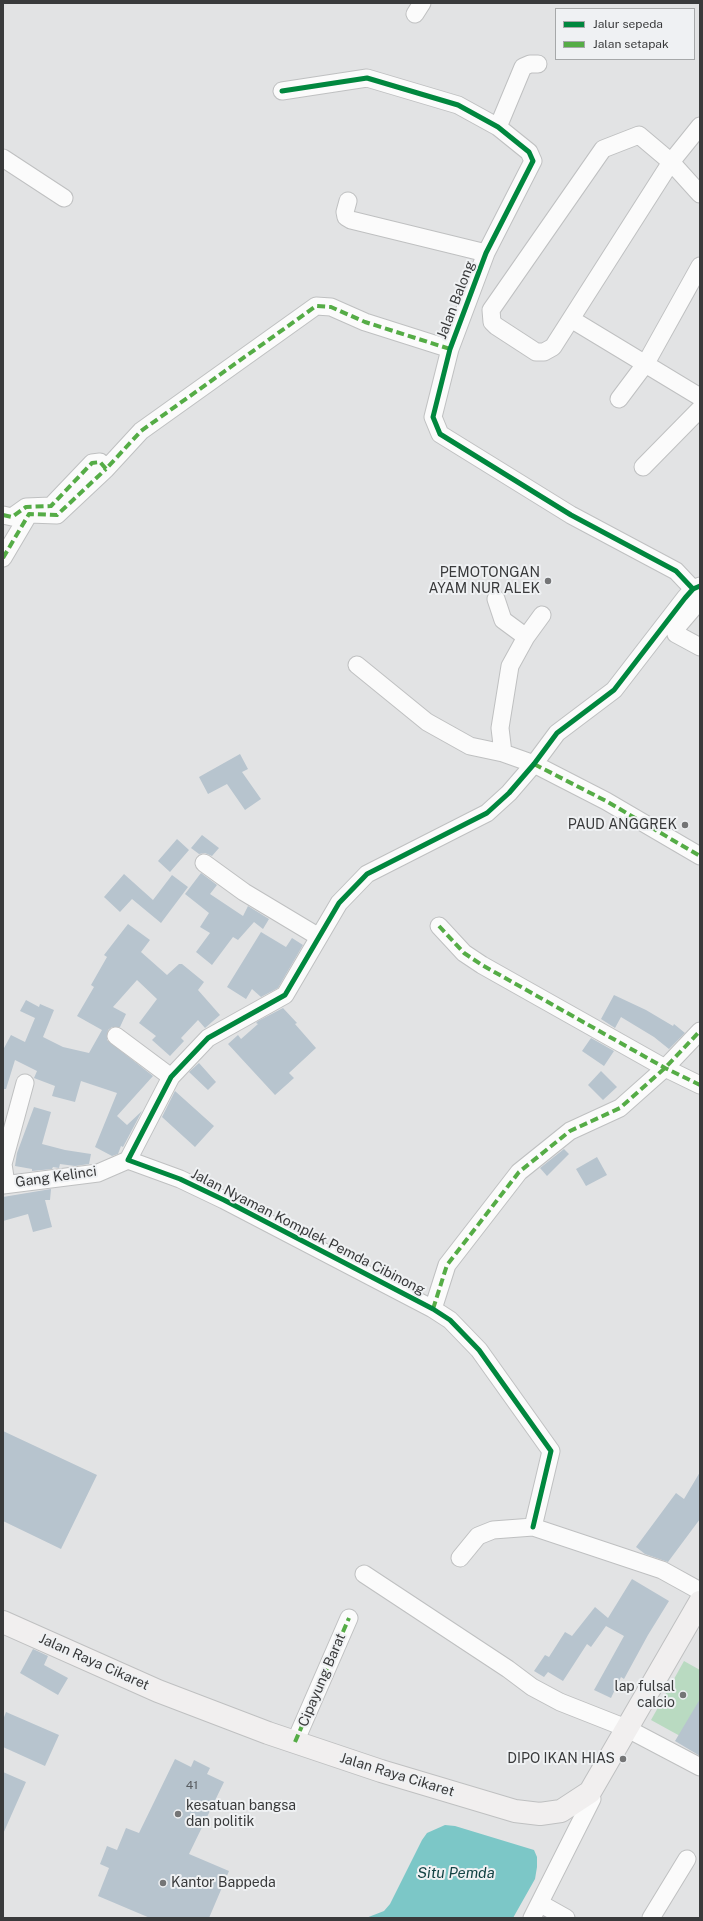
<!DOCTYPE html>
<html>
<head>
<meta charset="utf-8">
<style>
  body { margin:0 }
  #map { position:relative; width:703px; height:1921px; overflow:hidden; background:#e2e3e4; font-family:"Public Sans",sans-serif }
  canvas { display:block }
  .frame { position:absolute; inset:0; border:4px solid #393a3b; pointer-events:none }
  .legend { position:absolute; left:555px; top:8px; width:140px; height:52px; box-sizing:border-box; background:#eff1f3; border:1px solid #a6a8a9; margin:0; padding:5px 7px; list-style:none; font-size:12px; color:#393a3b }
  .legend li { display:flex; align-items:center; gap:8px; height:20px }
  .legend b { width:20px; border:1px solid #a6a8a9 }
</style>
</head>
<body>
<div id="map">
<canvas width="703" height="1921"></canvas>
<div class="frame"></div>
<ul class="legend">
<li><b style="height:5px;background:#00873e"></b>Jalur sepeda</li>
<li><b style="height:5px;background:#55ac46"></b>Jalan setapak</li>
</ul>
</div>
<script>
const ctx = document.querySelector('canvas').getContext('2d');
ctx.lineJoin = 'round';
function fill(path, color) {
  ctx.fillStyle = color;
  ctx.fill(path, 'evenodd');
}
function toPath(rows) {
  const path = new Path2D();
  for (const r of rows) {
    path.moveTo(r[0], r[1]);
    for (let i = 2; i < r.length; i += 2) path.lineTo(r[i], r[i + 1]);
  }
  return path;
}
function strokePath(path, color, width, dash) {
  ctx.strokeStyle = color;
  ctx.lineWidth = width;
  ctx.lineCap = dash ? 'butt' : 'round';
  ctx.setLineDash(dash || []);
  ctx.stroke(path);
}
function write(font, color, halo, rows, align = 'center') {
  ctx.font = font + ' "Public Sans",sans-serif';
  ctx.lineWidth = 4;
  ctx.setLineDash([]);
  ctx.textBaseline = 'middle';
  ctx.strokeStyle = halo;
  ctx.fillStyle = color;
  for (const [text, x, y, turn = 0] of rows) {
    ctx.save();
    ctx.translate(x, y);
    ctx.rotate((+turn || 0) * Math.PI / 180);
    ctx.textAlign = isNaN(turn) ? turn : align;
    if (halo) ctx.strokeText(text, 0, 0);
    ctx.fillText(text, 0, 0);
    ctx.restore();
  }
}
const green = toPath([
  [684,1661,700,1670,700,1747,651,1720]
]);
const water = toPath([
  [445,1825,455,1826,534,1850,537,1857,537,1867,535,1879,513,1918,366,1918,384,1911,390,1904,422,1840,427,1833]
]);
const building = toPath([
  [240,754,248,769,242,772,261,799,245,810,227,784,208,794,199,777],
  [202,835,219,848,212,856,205,853,199,854,191,848],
  [177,839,189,850,170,872,158,861],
  [201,873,217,885,210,894,243,916,248,906,269,919,263,929,254,922,238,940,233,937,212,965,196,952,210,933,200,927,209,913,185,894],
  [124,874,153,900,172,875,188,887,161,923,132,899,120,912,104,897],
  [128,924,150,940,141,952,167,975,179,964,182,964,204,982,198,990,220,1015,205,1028,198,1020,181,1038,184,1041,170,1056,152,1040,156,1036,139,1023,157,999,137,980,113,1007,126,1014,120,1027,112,1027,108,1030,107,1040,153,1076,117,1116,127,1125,142,1111,123,1147,121,1146,118,1154,112,1156,95,1147,117,1093,81,1081,75,1102,52,1096,55,1086,34,1078,37,1071,15,1060,6,1089,3,1089,3,1050,11,1035,25,1042,35,1018,20,1011,26,1000,39,1007,40,1004,54,1010,43,1037,63,1047,89,1053,102,1030,77,1016,94,987,91,985,107,957,104,955],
  [261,932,286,947,292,938,303,945,278,988,261,997,252,989,246,999,227,987],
  [614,995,646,1010,673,1026,674,1024,685,1033,669,1049,654,1037,621,1017,615,1028,601,1019],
  [283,1008,297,1023,295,1024,316,1048,289,1073,294,1078,275,1095,228,1044,238,1035,241,1039,258,1024,256,1023,258,1021],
  [591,1038,614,1051,604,1066,582,1051],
  [199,1063,216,1082,208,1090,189,1072],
  [601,1071,617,1087,603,1100,588,1085],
  [175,1091,214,1126,195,1147,162,1117],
  [34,1107,51,1112,42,1144,65,1150,91,1154,89,1164,75,1166,60,1164,59,1168,53,1167,52,1169,32,1171,32,1169,15,1166,17,1153],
  [564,1149,569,1154,547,1176,540,1168],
  [597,1157,607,1175,586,1186,576,1169],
  [51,1189,50,1200,45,1200,52,1227,33,1232,28,1214,3,1221,3,1197],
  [3,1431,97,1475,61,1549,3,1521],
  [700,1472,700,1519,668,1562,645,1554,636,1547,676,1493,684,1499],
  [632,1579,669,1601,648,1635,624,1679,621,1677,611,1698,594,1690,624,1636,606,1626,591,1647,587,1644,563,1681,548,1672,544,1677,534,1671,545,1655,549,1657,565,1632,572,1636,595,1607,608,1618],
  [33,1649,48,1656,44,1665,68,1678,58,1695,20,1673],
  [700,1699,700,1756,675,1741],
  [6,1712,59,1735,45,1766,3,1747,3,1720],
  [175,1759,191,1767,194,1760,210,1768,207,1774,224,1782,189,1854,229,1871,209,1918,150,1918,98,1896,109,1868,100,1864,107,1846,117,1850,126,1828,139,1833],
  [3,1772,26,1782,3,1834]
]);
const minor = toPath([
  [415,14,422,3],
  [282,91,367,78,458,105,498,127,529,152,533,161,486,253,450,349,433,417,440,434,571,515,676,571,693,589],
  [700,126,671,162,553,347,544,352,536,352,496,326,492,322,491,310,603,149,639,135,671,162,700,194],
  [498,127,523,67,530,64,538,64],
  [3,158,64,198],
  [348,201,345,212,346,217,351,220,486,253],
  [571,319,700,397],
  [619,399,646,363,700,266],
  [643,467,700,409],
  [3,515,12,517,26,507,51,506,92,463,100,462,106,469,141,431,316,306,331,307,365,322,450,349],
  [3,558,29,514,57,515,106,469],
  [496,599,503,620,526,637],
  [700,600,677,627,676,634,700,647],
  [542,615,526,637,510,666,500,728,503,753,534,764,606,801,700,856],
  [357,665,427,722,470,746,503,753],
  [204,863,244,892,319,937],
  [439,926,464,953,482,965,665,1068,700,1085],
  [116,1036,171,1077],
  [128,1160,171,1077,208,1038,285,995,339,903,367,874,487,813,509,793,534,764,557,733,614,690,685,598,693,589,700,586],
  [128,1160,180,1179,224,1200,433,1309,450,1320,479,1350,551,1451,533,1527],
  [6,1184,3,1164,25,1083],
  [3,1185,98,1173,128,1160],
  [433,1309,447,1265,519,1172,570,1131,620,1108,665,1068,700,1031],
  [460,1558,478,1536,493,1530,533,1527,662,1570,700,1591],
  [364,1574,508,1669,532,1687,560,1702,626,1728,700,1767],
  [295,1742,349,1618],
  [541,1904,566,1918],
  [532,1918,592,1799,590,1792],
  [651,1918,687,1859]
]);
const secondary = toPath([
  [3,1622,158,1691,268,1733,381,1771,515,1811,540,1814,561,1811,590,1792,700,1602]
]);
const quiet = toPath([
  [3,515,12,517,26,507,51,506,92,463,100,462,106,469,141,431,316,306,331,307,365,322,450,349],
  [3,558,29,514,57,515,106,469],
  [534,764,606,801,700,856],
  [439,926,464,953,482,965,665,1068,700,1085],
  [433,1309,447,1265,519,1172,570,1131,620,1108,665,1068,700,1031],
  [295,1742,349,1618]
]);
const cycleway = toPath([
  [282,91,367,78,458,105,498,127,529,152,533,161,486,253,450,349,433,417,440,434,571,515,676,571,693,589],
  [533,1527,551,1451,479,1350,450,1320,433,1309,224,1200,180,1179,128,1160,171,1077,208,1038,285,995,339,903,367,874,487,813,509,793,534,764,557,733,614,690,685,598,693,589,700,586]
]);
const markers = [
  [548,581,4,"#747576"],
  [685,825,4,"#747576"],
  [683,1695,4,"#747576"],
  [623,1759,4,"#747576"],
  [178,1814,4,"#747576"],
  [163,1883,4,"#747576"]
];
const numberNames = [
  ["41",192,1785]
];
const streetNames = [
  ["Jalan Balong",456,300,-69],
  ["Gang Kelinci",56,1177,-8],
  ["Jalan Nyaman Komplek Pemda Cibinong",308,1232,27],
  ["Jalan Raya Cikaret",94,1662,24],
  ["Cipayung Barat",322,1680,-67],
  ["Jalan Raya Cikaret",397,1775,17]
];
const poiNames = [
  ["PEMOTONGAN",540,573],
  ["AYAM NUR ALEK",540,589],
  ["PAUD ANGGREK",677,825],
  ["lap fulsal",675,1687],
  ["calcio",675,1703],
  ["DIPO IKAN HIAS",615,1759],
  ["kesatuan bangsa",186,1806,"left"],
  ["dan politik",186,1822,"left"],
  ["Kantor Bappeda",171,1883,"left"]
];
const waterNames = [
  ["Situ Pemda",456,1873]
];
fill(green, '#b9dac1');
fill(water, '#7cc7c7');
fill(building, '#b7c4ce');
strokePath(minor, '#bfc0c1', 19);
strokePath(secondary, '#bfc0c1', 24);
strokePath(minor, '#fbfbfb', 17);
strokePath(secondary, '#f1efef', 22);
strokePath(quiet, '#55ac46', 4, [8, 4]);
strokePath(cycleway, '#00873e', 5);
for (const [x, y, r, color] of markers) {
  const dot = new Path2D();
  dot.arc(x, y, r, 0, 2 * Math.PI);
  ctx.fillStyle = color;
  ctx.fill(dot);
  strokePath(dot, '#eff1f3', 1.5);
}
write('12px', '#585c60', null, numberNames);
write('14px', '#393a3b', '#eff1f3', streetNames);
write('14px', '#393a3b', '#eff1f3', poiNames, 'right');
write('italic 15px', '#144445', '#eff1f3', waterNames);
</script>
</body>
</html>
